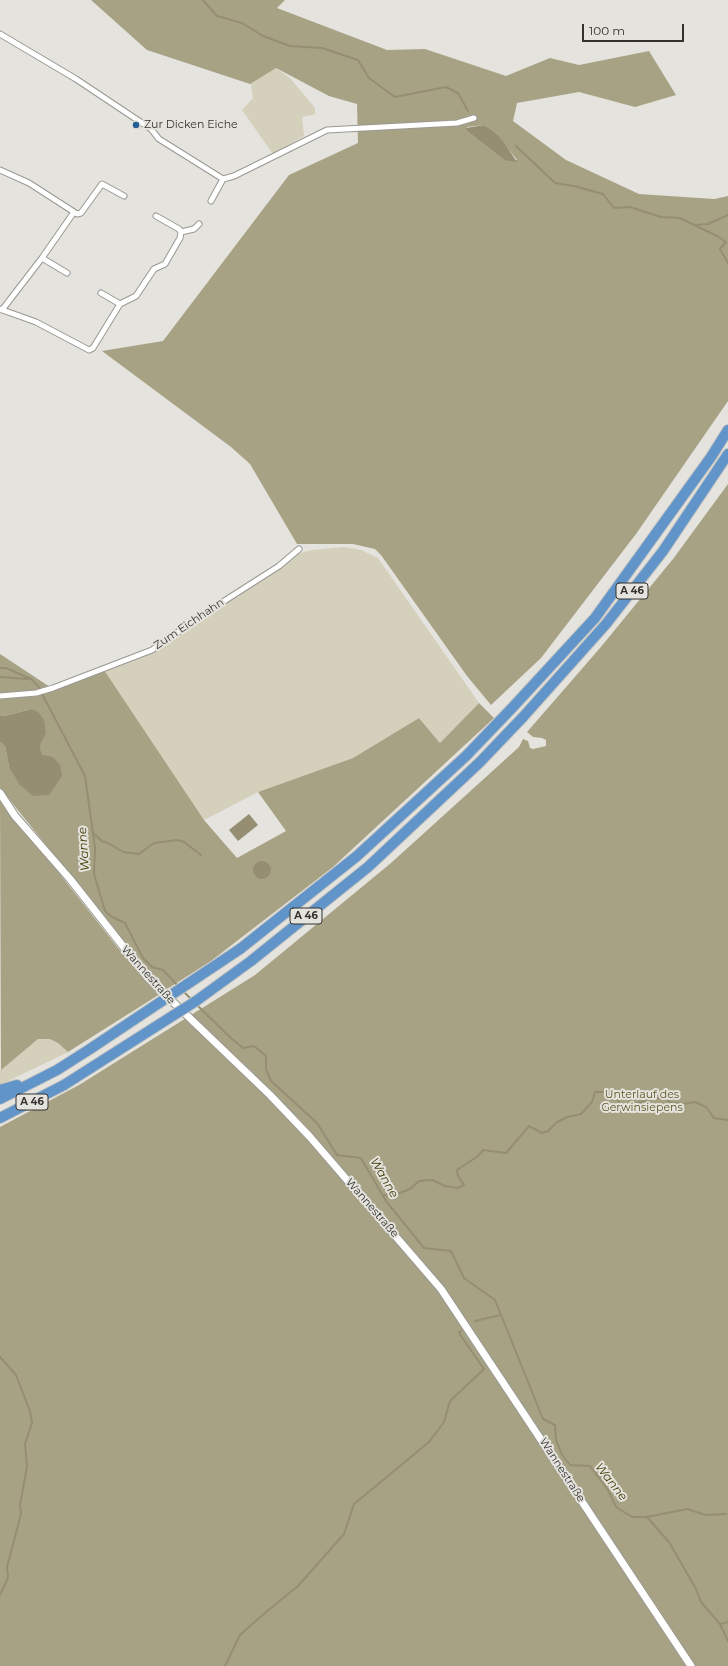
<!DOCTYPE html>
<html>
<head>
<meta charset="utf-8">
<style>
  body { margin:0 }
  #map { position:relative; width:728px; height:1666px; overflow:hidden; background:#e4e3dd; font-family:Montserrat,sans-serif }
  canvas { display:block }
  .scale { position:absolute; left:582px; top:24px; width:102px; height:18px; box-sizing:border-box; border:2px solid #333230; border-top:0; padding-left:5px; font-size:12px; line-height:14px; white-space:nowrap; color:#333230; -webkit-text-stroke:3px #e4e3dd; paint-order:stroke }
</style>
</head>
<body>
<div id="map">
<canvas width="728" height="1666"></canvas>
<div class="scale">100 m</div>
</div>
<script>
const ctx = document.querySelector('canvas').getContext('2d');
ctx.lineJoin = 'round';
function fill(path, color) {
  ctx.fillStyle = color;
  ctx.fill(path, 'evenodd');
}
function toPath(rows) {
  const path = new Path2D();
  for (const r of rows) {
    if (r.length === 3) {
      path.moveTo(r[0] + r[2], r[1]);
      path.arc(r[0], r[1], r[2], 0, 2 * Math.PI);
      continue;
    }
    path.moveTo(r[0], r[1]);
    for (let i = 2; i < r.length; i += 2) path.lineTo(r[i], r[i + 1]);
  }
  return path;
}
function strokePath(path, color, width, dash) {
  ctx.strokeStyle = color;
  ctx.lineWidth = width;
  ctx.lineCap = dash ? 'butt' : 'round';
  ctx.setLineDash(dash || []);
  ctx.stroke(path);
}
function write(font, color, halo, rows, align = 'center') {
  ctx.font = font + ' Montserrat,sans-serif';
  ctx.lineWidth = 4;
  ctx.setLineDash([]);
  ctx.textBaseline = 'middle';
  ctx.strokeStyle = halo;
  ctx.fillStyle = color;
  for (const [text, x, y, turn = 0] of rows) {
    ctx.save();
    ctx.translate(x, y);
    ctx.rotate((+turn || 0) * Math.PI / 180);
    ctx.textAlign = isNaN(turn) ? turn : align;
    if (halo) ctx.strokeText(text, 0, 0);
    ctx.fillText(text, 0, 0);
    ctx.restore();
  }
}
const green = toPath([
  [273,66,290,78,315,108,315,114,302,117,304,136,273,154,242,110,253,98,250,79],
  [344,547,361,550,378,558,479,703,440,743,419,718,353,758,258,792,204,820,104,670,153,652,213,610,288,562,300,553,312,550],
  [38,1038,50,1039,58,1043,68,1052,0,1085,0,1070]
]);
const forest = toPath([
  [91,0,285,0,277,8,387,50,425,49,506,76,550,58,579,65,649,51,676,95,635,107,579,92,517,103,513,121,566,160,639,194,714,199,728,196,728,401,636,534,541,658,491,705,467,676,381,555,375,549,353,544,297,544,250,464,231,447,102,351,163,341,289,175,358,143,357,104,329,96,276,68,250,84,147,50],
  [484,125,495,132,517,160,504,160,468,132,467,127],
  [728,484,728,1666,0,1666,0,1127,79,1085,255,975,391,863,519,747,523,739,528,741,530,748,533,749,546,746,546,740,542,738,533,737,527,732,600,648,673,559],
  [0,654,50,687,34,691,0,694],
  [104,670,204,820,237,858,286,831,258,792,353,758,419,718,440,743,479,703,494,718,333,867,211,961,164,991,0,788,0,742,5,746,9,767,43,755,41,751,31,709,5,716,0,715,0,697,37,696],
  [0,798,118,948,160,994,68,1052,58,1043,50,1039,38,1039,1,1070]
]);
const water = toPath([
  [484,125,495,132,503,141,517,162,504,160,468,132,466,128],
  [31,709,38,712,44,720,46,733,40,745,41,751,43,755,53,757,60,765,62,776,49,795,33,796,20,785,9,767,5,746,0,742,0,715,5,716],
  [249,814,258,825,238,841,229,830],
  [262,870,9]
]);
const stream = toPath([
  [203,0,217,16,242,23,263,36,290,46,322,48,358,60,369,78,395,97,446,87,458,93,468,111],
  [516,146,555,183,574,186,603,194,614,208,630,207,661,217,680,218,717,236,726,242,720,249,728,263],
  [695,225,708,224,728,215],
  [0,668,6,668,31,679,38,686,85,776,95,848,94,874,105,911,112,917,125,923,143,958,152,967,163,970,178,986],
  [0,677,28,679],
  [93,833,103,842,106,842,123,852,139,854,154,843,177,840,184,842,201,855],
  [183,991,192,1000],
  [197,1005,232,1039,243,1048,254,1046,266,1056,266,1069,271,1081,317,1123,337,1155,361,1158,386,1201,424,1248,451,1251,464,1278,495,1300,543,1419,555,1425,556,1440,562,1455,570,1465,590,1466,608,1490,616,1507,632,1517,647,1517,669,1542,696,1589,701,1602,720,1624,728,1641],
  [383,1195,392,1196,410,1189,419,1181,432,1180,445,1186,458,1188,464,1185,458,1176,457,1170,478,1156,483,1150,506,1153,529,1126,542,1133,548,1131,556,1123,567,1117,581,1114,592,1102,595,1092,607,1092,615,1097,619,1102,621,1112,629,1112,634,1104,650,1099,663,1098,672,1103,683,1104,695,1102,706,1107,714,1118,728,1120],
  [475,1321,501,1315],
  [0,1357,16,1375,30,1411,32,1423,25,1444,27,1467,20,1505,21,1514,7,1567,8,1578,0,1595],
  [647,1517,687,1509,706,1515,726,1514],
  [720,1624,728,1622],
  [225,1666,240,1635,266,1612,298,1586,344,1534,354,1504,429,1442,444,1422,450,1401,484,1369,459,1333,461,1331]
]);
const minor = toPath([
  [0,34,76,79,151,129,159,139,223,179,234,176,327,130,457,123,474,118],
  [0,170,29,183,74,212,42,258,2,310],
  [211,201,223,179],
  [74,212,77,214,81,213,102,184,124,196],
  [181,232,194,229,199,224],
  [42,258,67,273],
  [101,293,120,304],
  [0,309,36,322,89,350,93,348,120,304,136,296,154,269,165,264,180,238,181,232,179,229,156,216],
  [0,696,36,693,53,688,152,650,207,612,279,566,299,549]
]);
const tertiary = toPath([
  [0,793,15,816,70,879,148,978,270,1095,310,1137,441,1289,691,1666]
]);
const motorway = toPath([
  [523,717,606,624,663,551,728,454],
  [240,949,357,856,466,756,513,707,595,618,711,457,728,430],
  [0,1090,17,1085],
  [0,1099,57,1070,90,1049],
  [0,1118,64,1085]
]);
const motorwayBridge = toPath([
  [90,1049,240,949],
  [64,1085,196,1001,251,961,368,867,480,762,523,717]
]);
const markers = [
  [136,125,4,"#235e95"]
];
const shields = [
  [632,591,32],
  [306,916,32],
  [32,1102,32]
];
const shieldNames = [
  ["A 46",632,591],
  ["A 46",306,916],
  ["A 46",32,1102]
];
const poiNames = [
  ["Zur Dicken Eiche",144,125]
];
const streetNames = [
  ["Zum Eichhahn",189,624,-34],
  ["Wannestraße",148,975,48],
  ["Wannestraße",372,1208,49],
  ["Wannestraße",562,1470,57]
];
const parkNames = [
  ["Unterlauf des",642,1095],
  ["Gerwinsiepens",642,1108]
];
const waterNames = [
  ["Wanne",84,849,-94],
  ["Wanne",384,1178,60],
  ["Wanne",611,1482,52]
];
fill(green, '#d4d0bc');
fill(forest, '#a8a285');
fill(water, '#958e72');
strokePath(stream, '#958e72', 2);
strokePath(minor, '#999893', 7);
strokePath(tertiary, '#999893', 9);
strokePath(motorway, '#c2c2c1', 12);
strokePath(minor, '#fff', 5);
strokePath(tertiary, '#fff', 7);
strokePath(motorway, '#6194c9', 10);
strokePath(motorwayBridge, '#c2c2c1', 12, []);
strokePath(motorwayBridge, '#6194c9', 10);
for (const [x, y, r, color] of markers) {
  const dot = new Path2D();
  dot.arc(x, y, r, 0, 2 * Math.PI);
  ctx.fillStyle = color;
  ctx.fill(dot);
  strokePath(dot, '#e4e3dd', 1.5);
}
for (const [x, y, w] of shields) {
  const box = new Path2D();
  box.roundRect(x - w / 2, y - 8, w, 16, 3);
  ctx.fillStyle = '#e4e3dd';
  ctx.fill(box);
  strokePath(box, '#333230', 1);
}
write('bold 10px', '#333230', null, shieldNames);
write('11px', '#333230', '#e4e3dd', poiNames, 'left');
write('11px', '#333230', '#e4e3dd', streetNames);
write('11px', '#615623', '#e4e3dd', parkNames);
write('italic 12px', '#413600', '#e4e3dd', waterNames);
</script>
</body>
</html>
